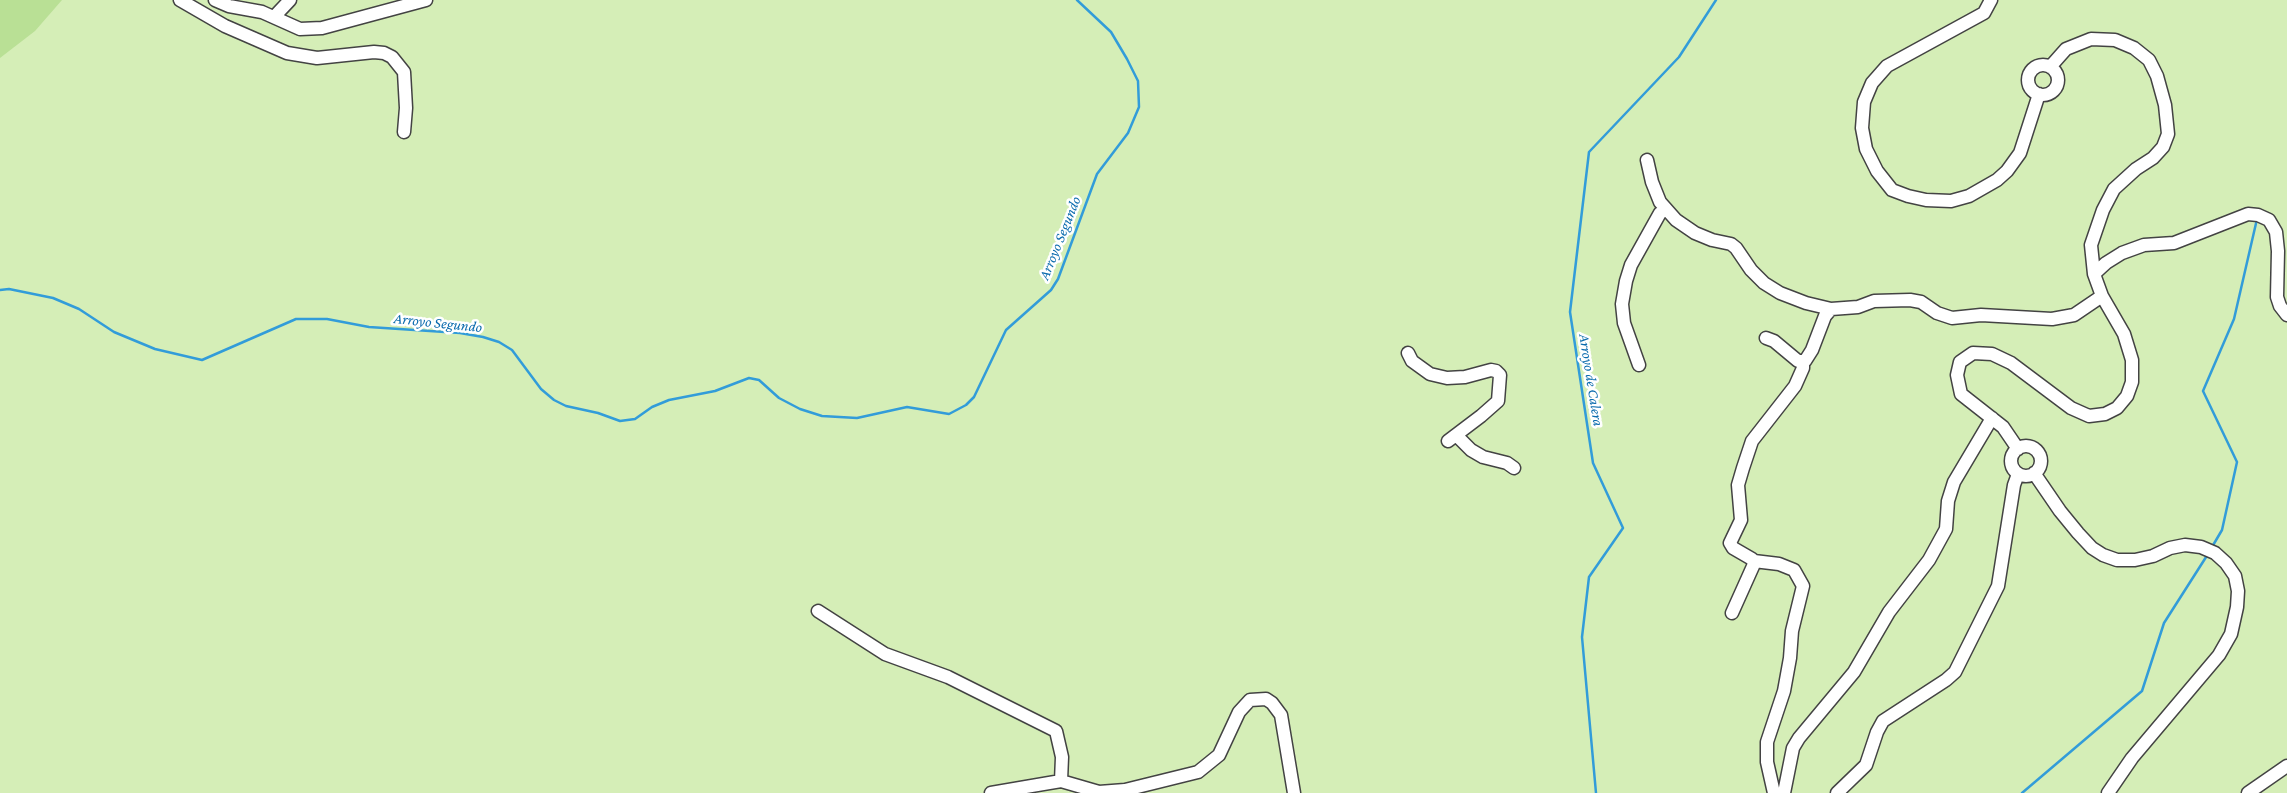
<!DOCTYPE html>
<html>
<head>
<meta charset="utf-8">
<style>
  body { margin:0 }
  canvas { display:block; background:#fffcf2 }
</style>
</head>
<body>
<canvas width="2287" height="793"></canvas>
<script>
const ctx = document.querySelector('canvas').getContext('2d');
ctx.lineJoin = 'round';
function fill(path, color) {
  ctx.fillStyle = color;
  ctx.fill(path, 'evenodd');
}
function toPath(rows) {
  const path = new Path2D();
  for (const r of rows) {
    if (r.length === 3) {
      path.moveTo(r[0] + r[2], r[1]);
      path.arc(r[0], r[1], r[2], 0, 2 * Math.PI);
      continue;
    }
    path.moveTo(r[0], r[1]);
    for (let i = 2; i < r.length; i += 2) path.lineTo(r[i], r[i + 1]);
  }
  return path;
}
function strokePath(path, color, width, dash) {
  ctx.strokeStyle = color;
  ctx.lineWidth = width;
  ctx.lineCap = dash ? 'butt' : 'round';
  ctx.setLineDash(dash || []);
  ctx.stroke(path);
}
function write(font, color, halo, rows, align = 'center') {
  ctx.font = font + ' "Crimson Pro",serif';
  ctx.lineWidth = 5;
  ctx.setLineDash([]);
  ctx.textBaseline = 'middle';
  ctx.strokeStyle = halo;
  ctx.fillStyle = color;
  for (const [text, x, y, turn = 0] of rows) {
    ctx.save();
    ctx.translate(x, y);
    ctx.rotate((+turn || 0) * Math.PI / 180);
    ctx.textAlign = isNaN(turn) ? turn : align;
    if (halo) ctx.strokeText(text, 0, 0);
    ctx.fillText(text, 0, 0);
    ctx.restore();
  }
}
const green = toPath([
  [0,0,2287,0,2287,793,0,793]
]);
const forest = toPath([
  [0,0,62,0,35,31,0,58]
]);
const stream = toPath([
  [0,290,9,289,53,298,79,309,114,332,155,349,202,360,296,319,327,319,369,327,460,333,483,337,499,342,512,350,541,389,554,400,566,406,598,413,620,421,635,419,652,407,669,400,715,391,749,378,759,380,779,398,800,409,822,416,857,418,907,407,949,414,966,405,974,397,1006,330,1051,290,1058,279,1097,174,1128,133,1139,107,1138,81,1127,59,1111,32,1077,0],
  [2212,547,2222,530,2237,462,2203,391,2234,319,2257,219],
  [1596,793,1582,637,1589,577,1623,528,1593,463,1570,312,1589,152,1679,57,1716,0],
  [2022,793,2142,691,2164,623,2208,554]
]);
const minor = toPath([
  [180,0,225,26,287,53,317,58,374,52,384,53,392,57,404,72,406,108,404,132],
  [215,0,229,6,262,12,300,29,322,28,426,0],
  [1991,0,1984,13,1887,66,1872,83,1864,102,1862,128,1866,149,1877,171,1892,190,1908,196,1926,200,1951,201,1969,196,1997,180,2007,171,2020,153,2039,94],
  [274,17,290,0],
  [2043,80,15],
  [1647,160,1652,182,1660,202,1676,220,1695,233,1712,240,1731,244,1736,248,1751,270,1764,283,1780,293,1806,303,1831,309,1858,307,1874,301,1910,300,1921,302,1937,313,1952,318,1981,315,2052,319,2074,315,2102,296],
  [2094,274,2106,263,2122,253,2144,245,2174,243,2248,214,2258,215,2269,220,2276,232,2278,251,2277,297,2280,306,2287,315],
  [1766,338,1774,341,1798,361,1805,361,1812,350,1825,316,1831,309],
  [1408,353,1412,361,1430,374,1447,378,1465,377,1491,370,1496,371,1500,375,1498,401,1481,416,1448,441],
  [1639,365,1624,323,1622,304,1626,281,1631,265,1660,213,1666,210],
  [1456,435,1471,450,1483,457,1507,463,1514,468],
  [2026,461,15],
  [2018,449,2003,427,1961,394,1957,375,1960,362,1973,353,1992,354,2011,363,2071,408,2089,416,2105,414,2117,408,2127,396,2132,382,2132,360,2124,334,2102,296,2094,274,2091,245,2103,210,2114,189,2136,169,2153,158,2163,147,2168,134,2165,105,2157,76,2149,60,2134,48,2115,40,2091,39,2066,49,2050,67],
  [2034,473,2060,511,2078,533,2092,548,2103,555,2117,560,2135,560,2153,556,2170,548,2185,545,2201,547,2215,553,2226,563,2235,576,2238,591,2237,607,2231,634,2219,655,2132,758,2108,793],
  [1754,561,1779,564,1794,570,1803,586,1792,631,1790,658,1784,691,1767,742,1767,762,1774,793],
  [818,611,885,654,948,677,1056,731,1062,757,1061,781,991,793],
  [1732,613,1754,564,1752,559,1733,548,1730,543,1741,520,1738,485,1743,468,1752,441,1795,386,1803,368,1803,362],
  [1061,781,1099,792,1125,790,1198,772,1219,755,1239,712,1250,700,1266,699,1272,703,1281,715,1294,793],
  [1784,793,1793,748,1799,738,1854,672,1889,612,1929,560,1946,529,1948,501,1954,482,1992,418],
  [1837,793,1866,765,1877,732,1883,721,1946,680,1955,672,1998,586,2014,485,2018,474],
  [2248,793,2287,766]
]);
const waterNames = [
  ["Arroyo Segundo",1060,238,-68],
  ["Arroyo Segundo",438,323,6],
  ["Arroyo de Calera",1591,380,81]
];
fill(green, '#d5eeb7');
fill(forest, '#b9e095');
strokePath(stream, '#329cd9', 2.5);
strokePath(minor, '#434343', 15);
strokePath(minor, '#fff', 12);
write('italic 15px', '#0c6cae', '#fff', waterNames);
</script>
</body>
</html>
